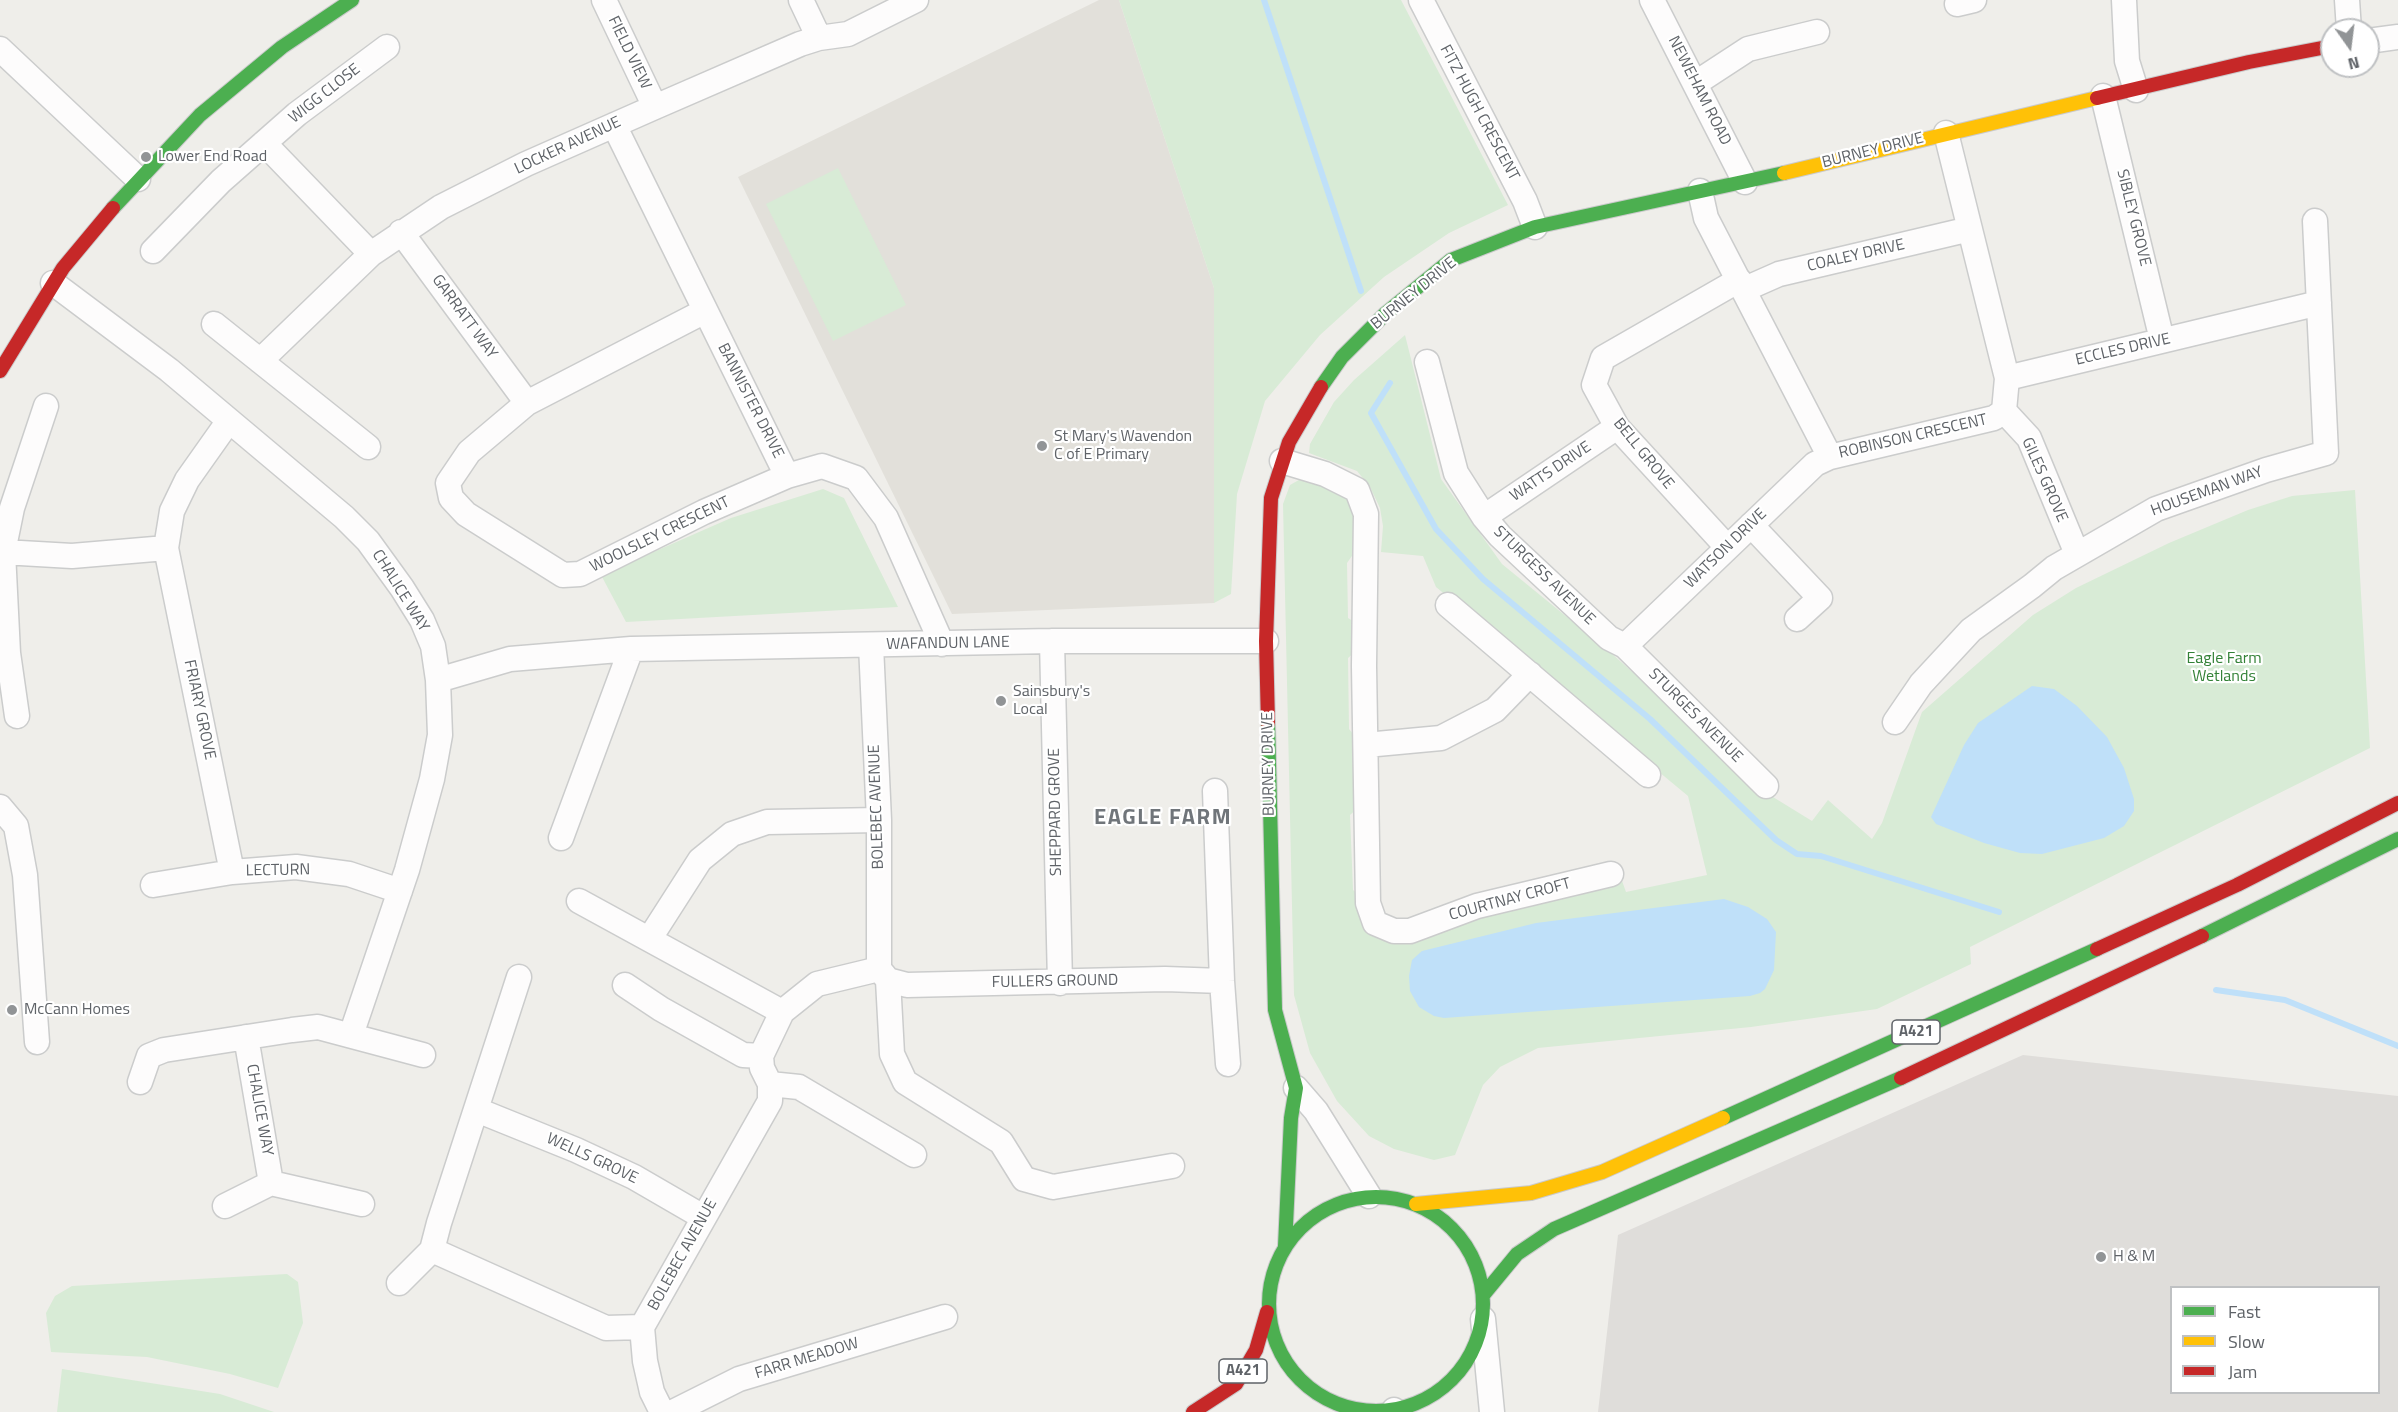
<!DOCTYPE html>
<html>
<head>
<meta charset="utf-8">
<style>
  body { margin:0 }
  #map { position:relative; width:2398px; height:1412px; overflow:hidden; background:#efeeea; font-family:"Titillium Web",sans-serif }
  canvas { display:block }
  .legend { position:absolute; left:2170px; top:1286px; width:210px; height:108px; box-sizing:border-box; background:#fff; border:2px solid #bfc1c3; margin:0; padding:8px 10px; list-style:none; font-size:18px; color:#5f6368 }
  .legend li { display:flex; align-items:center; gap:12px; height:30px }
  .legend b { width:30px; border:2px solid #bfc1c3 }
  .north { position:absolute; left:2320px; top:18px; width:60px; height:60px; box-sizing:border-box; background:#fff; border:2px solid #bfc1c3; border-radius:50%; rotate:166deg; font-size:16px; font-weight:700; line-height:24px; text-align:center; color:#5f6368 }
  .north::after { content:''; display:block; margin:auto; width:21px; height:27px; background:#919496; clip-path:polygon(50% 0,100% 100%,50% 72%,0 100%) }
</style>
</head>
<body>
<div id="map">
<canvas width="2398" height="1412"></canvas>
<ul class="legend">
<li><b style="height:8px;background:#4caf50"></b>Fast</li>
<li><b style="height:8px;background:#ffc107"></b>Slow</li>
<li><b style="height:8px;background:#c62828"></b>Jam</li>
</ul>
<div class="north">N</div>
</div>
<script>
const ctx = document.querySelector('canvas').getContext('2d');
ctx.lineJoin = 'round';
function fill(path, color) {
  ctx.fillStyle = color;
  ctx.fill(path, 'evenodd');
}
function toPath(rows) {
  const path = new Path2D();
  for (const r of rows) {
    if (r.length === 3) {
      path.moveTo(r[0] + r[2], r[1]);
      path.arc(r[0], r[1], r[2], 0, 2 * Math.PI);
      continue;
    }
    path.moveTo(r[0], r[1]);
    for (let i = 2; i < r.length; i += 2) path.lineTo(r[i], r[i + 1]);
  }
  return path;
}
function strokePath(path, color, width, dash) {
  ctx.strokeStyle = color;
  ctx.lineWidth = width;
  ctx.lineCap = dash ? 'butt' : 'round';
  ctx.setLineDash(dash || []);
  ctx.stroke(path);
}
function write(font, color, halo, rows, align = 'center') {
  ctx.font = font + ' "Titillium Web",sans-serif';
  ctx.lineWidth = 4.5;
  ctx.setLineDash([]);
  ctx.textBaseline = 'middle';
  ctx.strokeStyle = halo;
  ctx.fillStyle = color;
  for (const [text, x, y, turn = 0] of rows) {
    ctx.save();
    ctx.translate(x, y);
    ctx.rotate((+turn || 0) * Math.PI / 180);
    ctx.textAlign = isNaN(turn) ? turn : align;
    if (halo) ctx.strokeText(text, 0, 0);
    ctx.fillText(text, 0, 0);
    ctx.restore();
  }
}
const industrial = toPath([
  [2023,1055,2398,1096,2398,1412,1598,1412,1618,1235],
  [2172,1288,2378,1288,2378,1392,2172,1392]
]);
const education = toPath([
  [1099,0,1119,0,1214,288,1214,603,952,614,738,177]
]);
const green = toPath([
  [1119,0,1401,0,1508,205,1449,233,1384,277,1320,335,1265,401,1237,494,1231,594,1214,603,1214,288],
  [838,168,906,305,833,341,766,204],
  [1405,335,1441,479,1502,564,1611,653,1773,797,1812,821,1828,800,1872,839,1882,823,1922,712,2033,615,2076,588,2169,543,2248,510,2292,496,2355,490,2370,748,1970,947,1971,964,1877,1009,1751,1027,1538,1048,1500,1067,1483,1085,1455,1155,1434,1160,1394,1149,1369,1136,1337,1101,1310,1053,1294,995,1283,504,1290,485,1306,476,1351,498,1359,522,1354,553,1347,563,1348,618,1356,623,1355,652,1348,658,1349,729,1360,742,1359,807,1350,815,1353,890,1362,897,1367,932,1389,922,1405,921,1616,864,1626,892,1707,875,1688,796,1436,587,1423,556,1381,552,1383,526,1380,508,1370,487,1357,471,1309,453,1310,444,1334,402,1354,380],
  [823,489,844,498,898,607,626,622,601,575,731,518],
  [287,1274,298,1282,303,1323,278,1388,230,1374,147,1357,51,1352,46,1313,55,1296,72,1286],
  [62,1369,220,1394,274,1412,57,1412]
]);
const water = toPath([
  [2032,686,2054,689,2077,706,2107,737,2124,768,2134,799,2134,811,2124,826,2104,838,2042,854,2020,853,1984,843,1936,824,1931,817,1964,745,1978,723],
  [1724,899,1748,907,1767,919,1776,932,1774,970,1765,989,1760,993,1750,996,1444,1018,1434,1016,1419,1007,1410,991,1409,976,1412,960,1422,951,1536,923]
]);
const stream = toPath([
  [1264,0,1361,291],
  [1390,383,1371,413,1436,529,1483,579,1650,719,1776,840,1797,854,1821,856,1999,912],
  [2216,990,2285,1000,2398,1046]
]);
const street = toPath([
  [604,0,655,107],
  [801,0,819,38],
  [1421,0,1525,201,1535,227],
  [1652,0,1745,182],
  [2124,0,2127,61,2136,90],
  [2347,0,2349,30],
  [1957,4,1974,0],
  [2368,41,2398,37],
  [0,49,138,179],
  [1696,83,1748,49,1817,32],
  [2103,96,2162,340],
  [614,125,787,476],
  [264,143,371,254],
  [1700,191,1706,218,1830,457],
  [401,232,527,403],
  [153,251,221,181,297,114,387,47],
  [53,283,169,370,344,517,368,541,402,588,422,620,433,646,438,680,440,735,432,779,407,870,351,1035],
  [1745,289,1779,274,1970,229],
  [705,311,527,403,469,452,448,483,451,498,466,514,563,575,580,574,704,512,787,476,822,466,856,478,886,518,942,644],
  [214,324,368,447],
  [260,361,371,254,441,207,526,164,655,107,800,44,819,38,848,34,916,0],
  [1427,362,1456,473,1484,517,1500,536,1609,638,1625,646,1766,786],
  [2007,378,2319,303],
  [2004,411,2029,438,2077,554],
  [228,422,187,480,172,511,166,548,232,872],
  [1282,461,1325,474,1357,490,1366,514,1364,666,1368,903,1375,923,1394,931,1410,931,1477,906,1611,874],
  [1484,517,1617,427],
  [1751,525,1820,598,1797,619],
  [1727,547,1617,427,1594,385,1603,358,1739,280],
  [3,552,72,556,166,548],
  [1448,605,1648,775],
  [1052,641,1060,983],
  [1625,646,1815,464,1830,457,1994,418,2004,411,2007,378,1946,133],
  [438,680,510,659,631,649],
  [17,716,8,653,3,552,12,508,46,406],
  [1895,722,1921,684,1971,630,2032,586,2054,568,2156,509,2266,470,2326,453,2315,221],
  [1366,745,1441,738,1495,710,1530,674],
  [1215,791,1222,981,1228,1064],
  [0,807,16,826,25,875,37,1042],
  [561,838,631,649,1052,641,1266,641],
  [153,885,232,872,296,867,349,874,400,891],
  [579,901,782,1012],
  [650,938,700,860,732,834,767,822,879,820],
  [879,969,888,980,907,985,1165,979,1222,981],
  [888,980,892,1054,905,1082,1001,1142,1024,1179,1053,1187,1172,1166],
  [625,985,661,1009,743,1055,761,1056],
  [246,1037,271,1183],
  [140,1082,149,1056,164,1050,292,1030,318,1027,423,1055],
  [770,1084,799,1087,914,1155],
  [1296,1088,1316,1111,1369,1196],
  [477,1110,576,1150,634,1177,703,1217],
  [225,1206,271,1183,362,1204],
  [432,1250,606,1328,642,1327,770,1101,770,1084,762,1068,761,1056,782,1012,817,984,879,969,879,820,871,645],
  [399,1283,432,1250,439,1223,519,977],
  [1483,1319,1492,1412],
  [642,1327,645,1361,652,1392,662,1412],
  [1394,1410,1396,1412],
  [673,1412,739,1379,945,1317]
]);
const fast = toPath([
  [113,208,200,115,282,47,352,0],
  [1321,387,1342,357,1385,314,1451,260,1535,227,1784,173],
  [1268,723,1275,1010,1296,1088,1291,1118,1285,1246],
  [2202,936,2398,839],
  [1723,1118,2097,949],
  [1376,1304,107],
  [1484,1294,1517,1254,1554,1229,1901,1078]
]);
const slow = toPath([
  [1784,173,2097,98],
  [1416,1204,1531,1193,1602,1172,1723,1118]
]);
const jam = toPath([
  [2097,98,2249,62,2332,46],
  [0,371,63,268,113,208],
  [1268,723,1266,641,1271,498,1289,442,1321,387],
  [2097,949,2237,885,2398,803],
  [1901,1078,2202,936],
  [1193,1412,1236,1384,1256,1350,1267,1312]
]);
const markers = [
  [146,157,6,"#919496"],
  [1042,446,6,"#919496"],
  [1001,701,6,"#919496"],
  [12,1010,6,"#919496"],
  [2101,1257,6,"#919496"]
];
const shields = [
  [1916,1032,48],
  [1243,1371,48]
];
const shieldNames = [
  ["A421",1916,1032],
  ["A421",1243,1371]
];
const streetNames = [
  ["FIELD VIEW",629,53,64],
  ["NEWEHAM ROAD",1699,91,63],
  ["WIGG CLOSE",325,94,-38],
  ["FITZ HUGH CRESCENT",1479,113,62],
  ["LOCKER AVENUE",568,146,-25],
  ["BURNEY DRIVE",1873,151,-14],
  ["SIBLEY GROVE",2133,218,76],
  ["COALEY DRIVE",1856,256,-13],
  ["BURNEY DRIVE",1414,294,-39],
  ["GARRATT WAY",464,317,54],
  ["ECCLES DRIVE",2123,350,-13],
  ["BANNISTER DRIVE",750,401,63],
  ["ROBINSON CRESCENT",1913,437,-13],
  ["BELL GROVE",1643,454,51],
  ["WATTS DRIVE",1551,472,-34],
  ["GILES GROVE",2044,480,66],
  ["HOUSEMAN WAY",2207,492,-20],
  ["WOOLSLEY CRESCENT",660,535,-26],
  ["WATSON DRIVE",1726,549,-44],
  ["STURGESS AVENUE",1544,576,44],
  ["CHALICE WAY",400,591,58],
  ["WAFANDUN LANE",948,644,-1],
  ["FRIARY GROVE",199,710,78],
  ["STURGES AVENUE",1695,716,45],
  ["BURNEY DRIVE",1269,764,-91],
  ["BOLEBEC AVENUE",877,807,-92],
  ["SHEPPARD GROVE",1056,812,-91],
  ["LECTURN",278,871,-1],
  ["COURTNAY CROFT",1510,900,-15],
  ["FULLERS GROUND",1055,982,-1],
  ["CHALICE WAY",259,1110,80],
  ["WELLS GROVE",592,1159,25],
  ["BOLEBEC AVENUE",683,1255,-61],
  ["FARR MEADOW",807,1359,-17]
];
const poiNames = [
  ["Lower End Road",158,157],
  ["St Mary's Wavendon",1054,437],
  ["C of E Primary",1054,455],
  ["Sainsbury's",1013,692],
  ["Local",1013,710],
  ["McCann Homes",24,1010],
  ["H & M",2113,1257]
];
const parkNames = [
  ["Eagle Farm",2224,659],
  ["Wetlands",2224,677]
];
const districtNames = [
  ["EAGLE FARM",1163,819]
];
fill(industrial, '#dfddda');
fill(education, '#e2e0da');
fill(green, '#d8ebd6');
fill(water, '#bfe0f9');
strokePath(stream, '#bfe0f9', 6);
strokePath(street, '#cbcccc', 27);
strokePath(fast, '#cacacb', 16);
strokePath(slow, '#cacacb', 16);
strokePath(jam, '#cacacb', 16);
strokePath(street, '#fdfcfc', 24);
strokePath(fast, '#4caf50', 14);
strokePath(slow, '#ffc107', 14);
strokePath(jam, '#c62828', 14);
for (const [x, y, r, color] of markers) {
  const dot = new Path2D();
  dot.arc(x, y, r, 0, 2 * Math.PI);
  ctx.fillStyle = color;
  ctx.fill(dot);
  strokePath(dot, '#fff', 2);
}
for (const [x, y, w] of shields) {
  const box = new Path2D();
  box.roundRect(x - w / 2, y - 12, w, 24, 4.5);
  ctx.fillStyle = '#fff';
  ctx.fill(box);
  strokePath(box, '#5f6368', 1.5);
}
write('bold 15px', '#5f6368', null, shieldNames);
write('16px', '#5f6368', '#fff', streetNames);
write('16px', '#5f6368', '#fff', poiNames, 'left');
write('16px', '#348238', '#fff', parkNames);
ctx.letterSpacing = '1.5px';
write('bold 22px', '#70757a', '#fff', districtNames);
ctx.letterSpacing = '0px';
</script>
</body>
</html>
